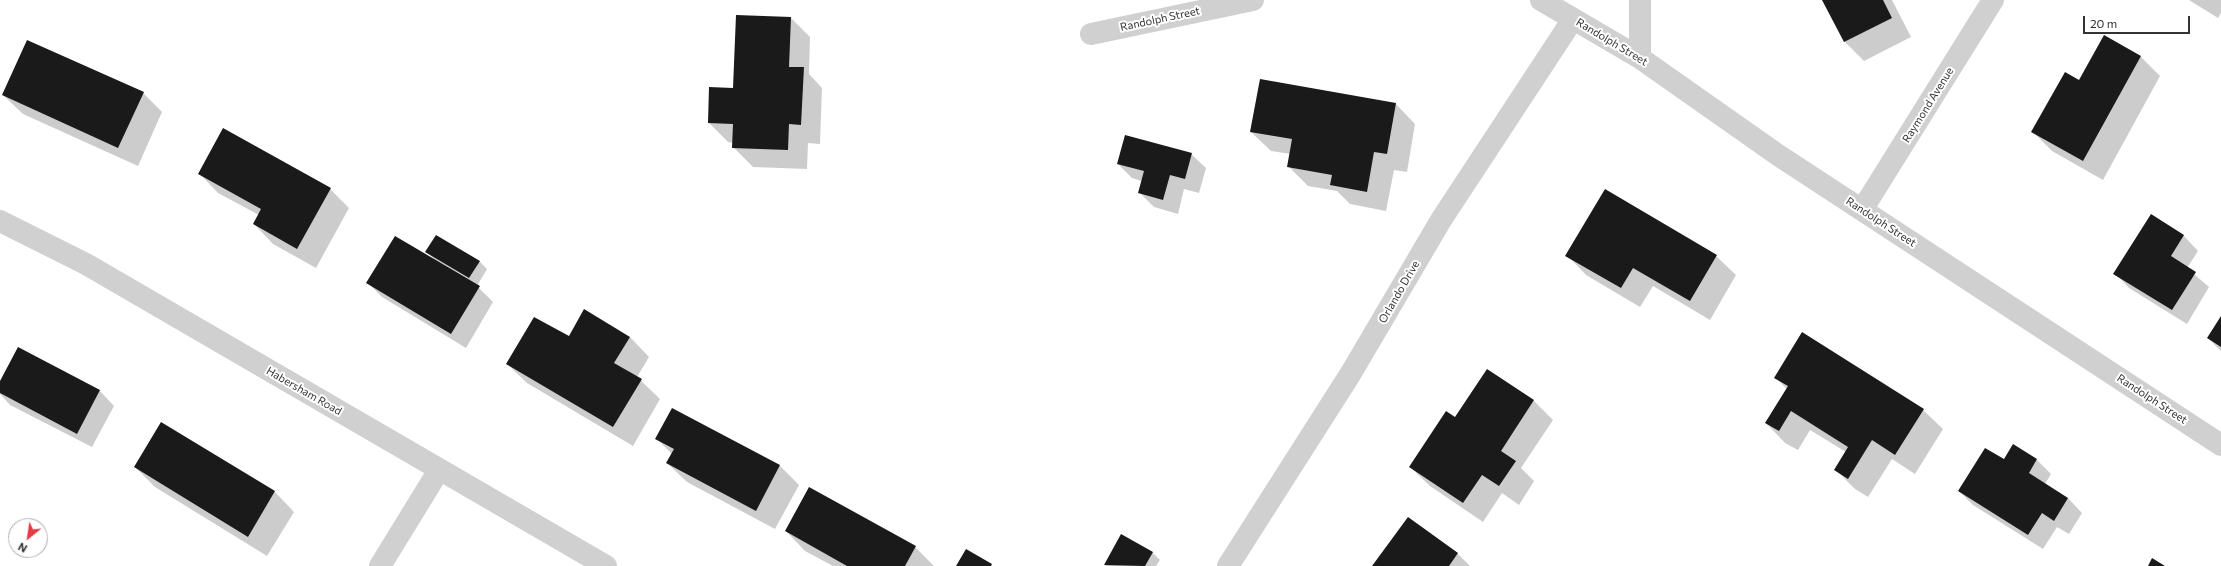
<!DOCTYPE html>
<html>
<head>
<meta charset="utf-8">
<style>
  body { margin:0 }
  #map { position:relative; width:2221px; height:566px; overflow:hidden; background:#fff; font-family:Commissioner,sans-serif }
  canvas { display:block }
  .north { position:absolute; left:8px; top:518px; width:40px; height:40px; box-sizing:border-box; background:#fff; border:1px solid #adadad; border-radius:50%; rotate:210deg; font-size:11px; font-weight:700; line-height:16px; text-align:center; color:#333 }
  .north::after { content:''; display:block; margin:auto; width:14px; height:18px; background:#e63946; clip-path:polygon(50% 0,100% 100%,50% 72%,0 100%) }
  .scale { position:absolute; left:2083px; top:16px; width:107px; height:18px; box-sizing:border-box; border:2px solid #333; border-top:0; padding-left:5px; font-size:12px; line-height:14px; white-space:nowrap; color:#333; -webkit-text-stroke:3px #fff; paint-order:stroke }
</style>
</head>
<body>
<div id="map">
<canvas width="2221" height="566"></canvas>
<div class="north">N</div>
<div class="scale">20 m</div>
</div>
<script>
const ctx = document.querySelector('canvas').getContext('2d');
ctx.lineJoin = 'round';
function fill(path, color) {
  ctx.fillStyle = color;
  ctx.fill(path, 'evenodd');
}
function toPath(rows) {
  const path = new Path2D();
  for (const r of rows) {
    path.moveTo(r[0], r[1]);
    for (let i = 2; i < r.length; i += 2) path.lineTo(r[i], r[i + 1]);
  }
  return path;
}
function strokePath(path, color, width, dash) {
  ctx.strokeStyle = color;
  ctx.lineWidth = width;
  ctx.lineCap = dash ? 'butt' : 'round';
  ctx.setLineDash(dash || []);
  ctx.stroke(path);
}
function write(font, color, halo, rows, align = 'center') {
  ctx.font = font + ' Commissioner,sans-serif';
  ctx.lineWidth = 4;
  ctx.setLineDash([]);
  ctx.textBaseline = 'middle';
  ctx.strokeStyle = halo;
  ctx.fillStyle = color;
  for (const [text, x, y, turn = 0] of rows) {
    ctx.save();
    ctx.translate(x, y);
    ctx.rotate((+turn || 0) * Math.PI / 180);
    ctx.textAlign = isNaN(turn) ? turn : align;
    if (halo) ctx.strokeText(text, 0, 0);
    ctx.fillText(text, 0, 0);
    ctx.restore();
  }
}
const shadow = toPath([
  [1823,0,1892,0,1911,37,1864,61,1845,42],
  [2189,0,2221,0,2221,13,2218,18],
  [791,18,810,37,809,74,822,88,820,144,808,143,807,169,753,167,733,147,734,143,728,142,709,123],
  [2105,37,2141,57,2160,76,2103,180,2052,151,2033,132,2080,81],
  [1261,80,1396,104,1415,124,1407,172,1394,170,1386,211,1350,204,1337,191,1308,186,1288,166,1291,154,1271,151,1251,132],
  [143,93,162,112,138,166,23,114,3,95],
  [1191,154,1206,168,1199,193,1184,189,1178,214,1154,207,1139,192,1142,181,1132,178,1118,164],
  [199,173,330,189,349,208,316,268,273,244,254,224,259,215,218,193],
  [2151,216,2184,236,2198,251,2187,268,2209,287,2187,324,2129,288,2115,273],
  [427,252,480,262,487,269,477,286,493,302,466,348,382,297,368,283,435,260],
  [1567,255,1716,256,1736,275,1710,320,1653,286,1640,307,1586,275],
  [2221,318,2221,351,2208,338],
  [630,337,649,357,637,377,660,399,633,446,527,383,507,364,569,338],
  [18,348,100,391,114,406,92,447,10,405,0,394,0,383],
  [1487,370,1534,401,1553,420,1521,468,1534,481,1519,505,1502,493,1483,522,1430,486,1410,467,1456,418],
  [1775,377,1923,410,1943,429,1915,474,1892,459,1868,497,1855,489,1835,469,1846,452,1810,430,1798,450,1785,443,1766,423,1787,389],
  [162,424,275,492,294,512,267,556,155,487,135,467],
  [657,439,780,466,799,485,775,529,687,482,667,463,672,454],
  [2014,445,2037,460,2051,474,2045,484,2068,498,2082,513,2069,534,2057,527,2043,549,1973,505,1959,491,2004,460],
  [1408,518,1458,554,1470,566,1374,566],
  [786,531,915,547,934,566,833,566,805,551],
  [1122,535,1152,552,1160,560,1156,566,1106,566]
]);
const building = toPath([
  [1822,0,1883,0,1892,18,1844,42],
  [736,15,791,17,789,67,804,67,801,125,789,124,788,150,732,148,733,124,708,123,709,87,733,88],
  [2104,35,2141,56,2083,161,2031,132,2065,72,2079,80],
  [27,40,144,92,118,148,2,95],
  [1260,79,1396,103,1387,154,1374,152,1367,192,1330,185,1332,175,1287,167,1292,139,1250,132],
  [223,128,331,188,297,249,253,224,261,209,198,174],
  [1125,135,1192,153,1185,179,1170,175,1163,200,1138,193,1144,171,1117,164],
  [1605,189,1717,255,1690,301,1633,268,1621,288,1565,256],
  [2151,214,2184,235,2171,256,2196,272,2172,310,2113,274],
  [436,235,480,261,469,278,425,252],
  [395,236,480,286,451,334,366,283],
  [584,309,630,337,614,363,642,379,613,427,506,364,534,317,569,336],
  [2221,316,2221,347,2207,338],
  [1802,332,1924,409,1895,455,1872,440,1848,479,1834,470,1848,447,1791,411,1779,431,1765,423,1788,386,1774,378],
  [18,347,100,390,77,434,0,393,0,381],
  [1487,369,1534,400,1501,451,1516,461,1499,486,1482,475,1463,503,1409,467,1446,411,1455,417],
  [672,408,780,465,756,511,666,463,674,449,655,439],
  [161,422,275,491,248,537,134,467],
  [2013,444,2037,459,2029,473,2068,498,2054,521,2042,513,2028,535,1958,491,1985,448,2004,459],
  [809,487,916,546,905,566,847,566,785,531],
  [1408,517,1458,553,1449,566,1372,566],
  [1121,534,1153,552,1145,566,1104,565],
  [966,549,992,564,991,566,956,566],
  [2152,558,2165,566,2148,566]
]);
const minor = toPath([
  [1541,0,1640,58,1778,155,2221,445],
  [1091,34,1253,0],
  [1640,58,1640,0],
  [1862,210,1993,0],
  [0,221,86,264,606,566],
  [380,566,439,470],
  [1228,566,1351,373,1441,220,1573,19]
]);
const streetNames = [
  ["Randolph Street",1160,19,-12],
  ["Randolph Street",1612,42,31],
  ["Raymond Avenue",1928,105,-58],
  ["Randolph Street",1881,222,33],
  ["Orlando Drive",1399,292,-60],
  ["Habersham Road",304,391,30],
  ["Randolph Street",2152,399,33]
];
fill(shadow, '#0003');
fill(building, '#1a1a1a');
strokePath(minor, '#d0d0d0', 22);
write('11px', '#333', '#fff', streetNames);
</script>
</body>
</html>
